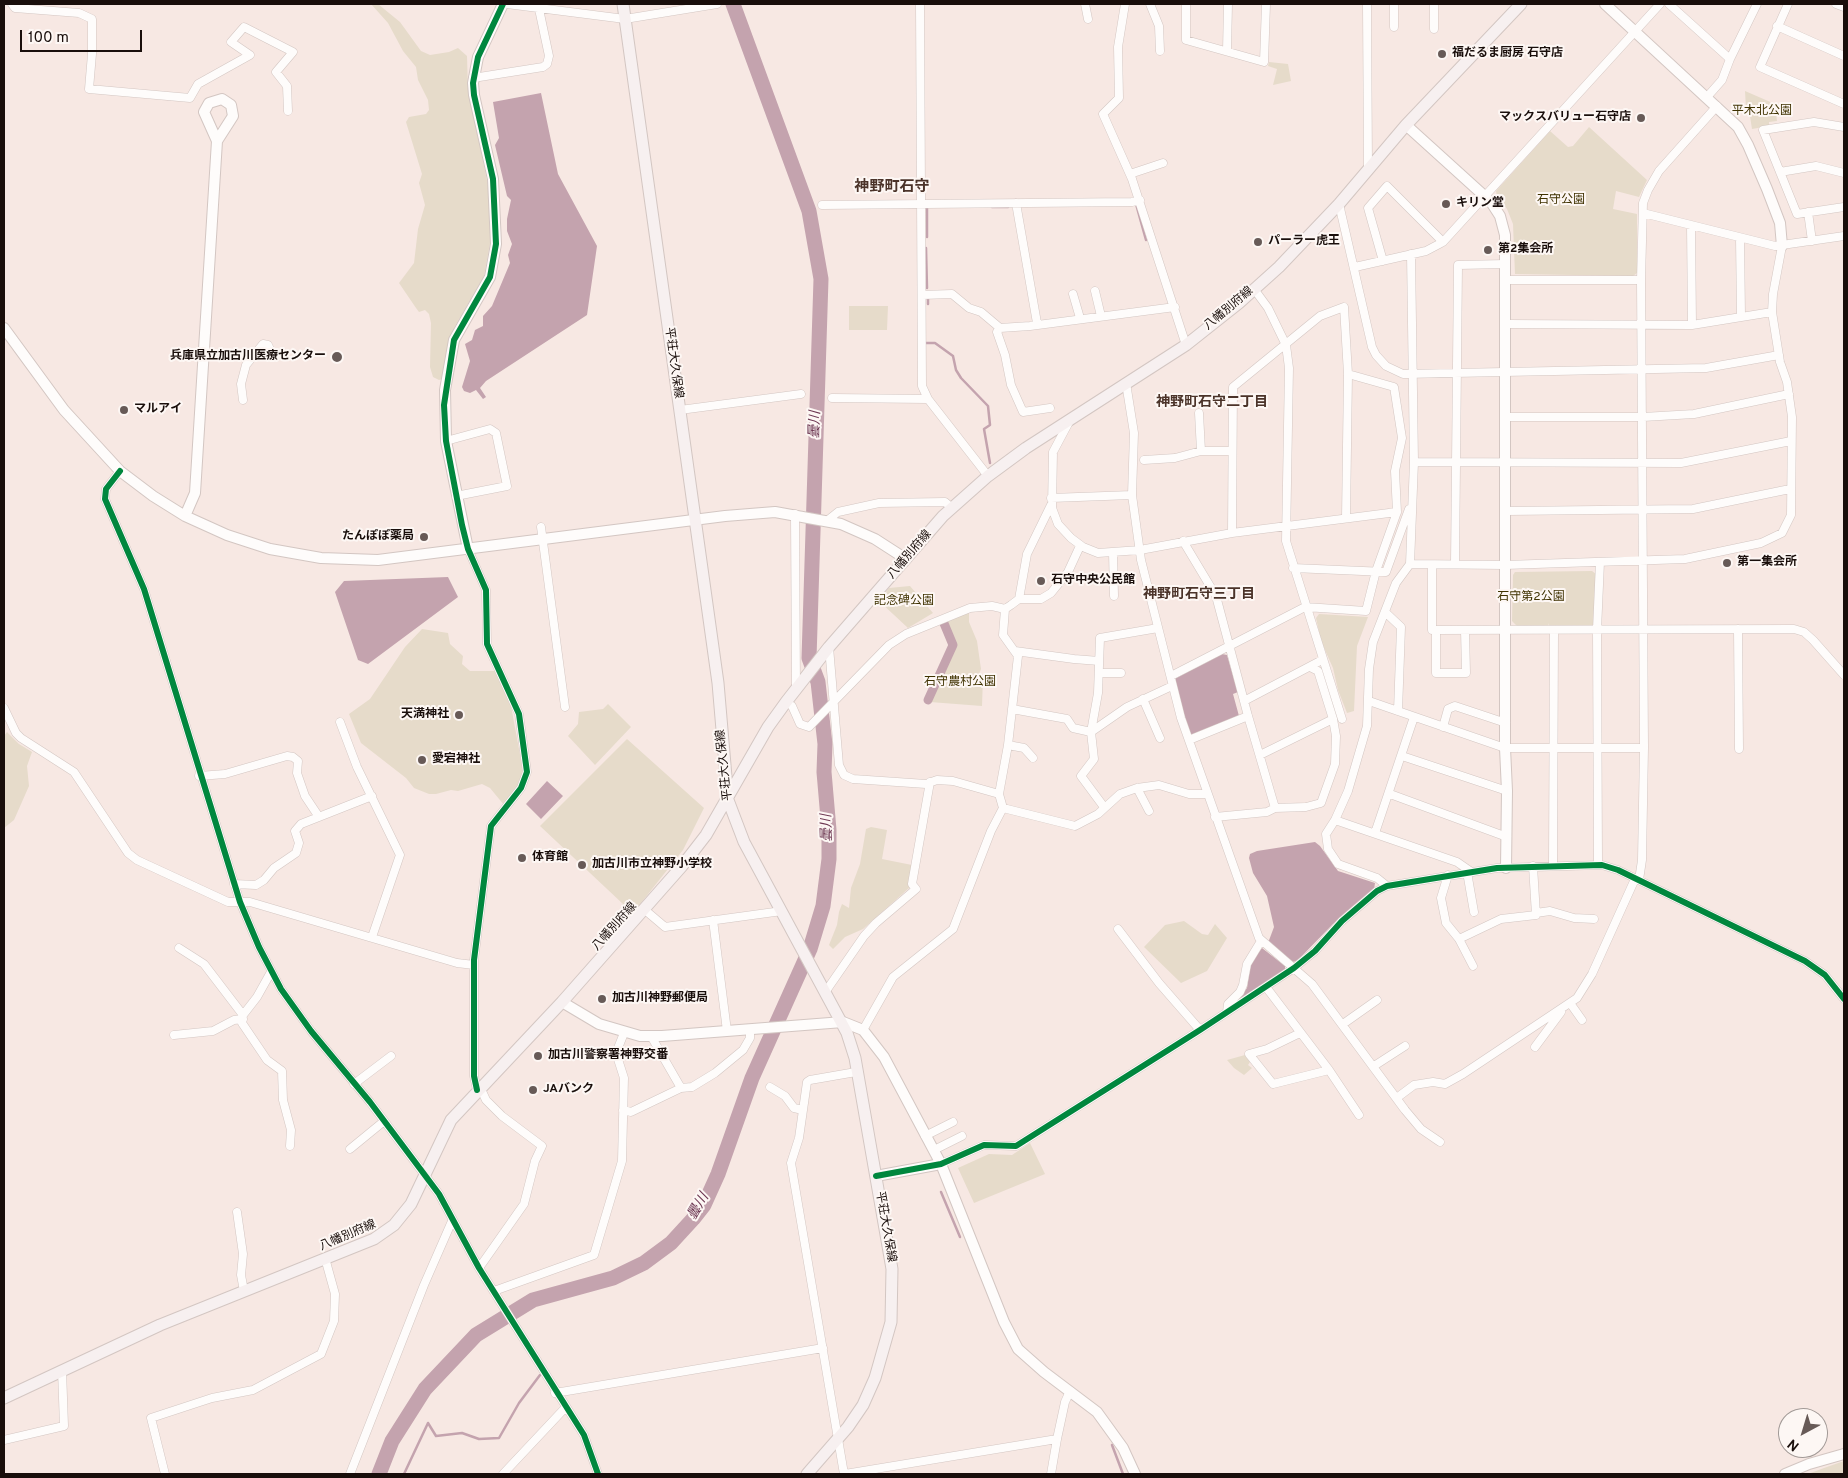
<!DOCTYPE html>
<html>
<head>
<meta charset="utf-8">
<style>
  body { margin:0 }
  #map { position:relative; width:1848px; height:1478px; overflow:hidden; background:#f7e8e3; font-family:Overpass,sans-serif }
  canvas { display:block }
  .frame { position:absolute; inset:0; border:5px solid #190e0b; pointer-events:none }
  .north { position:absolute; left:1778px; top:1408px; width:50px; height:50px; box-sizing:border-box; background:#fdf7f4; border:1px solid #a29a97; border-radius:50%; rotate:219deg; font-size:14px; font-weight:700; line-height:20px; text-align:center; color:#190e0b }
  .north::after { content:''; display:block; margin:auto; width:18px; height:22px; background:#675a57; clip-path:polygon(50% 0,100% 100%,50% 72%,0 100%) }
  .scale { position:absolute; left:20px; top:30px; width:122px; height:22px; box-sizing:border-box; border:2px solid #190e0b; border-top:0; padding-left:6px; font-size:15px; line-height:18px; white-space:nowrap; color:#190e0b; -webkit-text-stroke:4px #fdf7f4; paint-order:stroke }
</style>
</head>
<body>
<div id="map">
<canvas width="1848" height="1478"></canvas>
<div class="frame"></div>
<div class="north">N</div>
<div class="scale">100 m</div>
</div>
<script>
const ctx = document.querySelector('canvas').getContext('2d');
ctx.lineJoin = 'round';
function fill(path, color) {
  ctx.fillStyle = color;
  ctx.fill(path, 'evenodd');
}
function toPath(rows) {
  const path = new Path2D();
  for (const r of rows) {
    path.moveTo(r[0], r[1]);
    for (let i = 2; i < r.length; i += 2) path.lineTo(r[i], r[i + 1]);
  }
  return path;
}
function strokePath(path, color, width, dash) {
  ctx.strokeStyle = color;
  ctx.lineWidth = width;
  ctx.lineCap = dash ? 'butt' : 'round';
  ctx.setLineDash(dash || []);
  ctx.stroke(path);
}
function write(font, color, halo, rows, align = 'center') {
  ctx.font = font + ' Overpass,"Noto Sans JP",sans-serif';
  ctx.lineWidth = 4;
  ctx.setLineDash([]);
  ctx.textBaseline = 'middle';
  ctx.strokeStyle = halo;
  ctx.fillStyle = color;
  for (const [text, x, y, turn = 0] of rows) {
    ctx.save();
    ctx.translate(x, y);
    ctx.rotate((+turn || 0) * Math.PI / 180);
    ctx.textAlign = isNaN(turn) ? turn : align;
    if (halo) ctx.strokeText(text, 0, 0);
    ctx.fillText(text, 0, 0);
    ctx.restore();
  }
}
const green = toPath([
  [371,4,378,4,400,22,421,51,430,55,449,52,458,48,467,56,468,89,489,190,492,233,484,276,454,328,449,344,442,379,439,380,433,377,430,367,431,323,429,314,425,310,419,312,416,308,399,283,414,263,418,229,425,205,419,183,422,174,406,122,409,117,426,114,429,110,428,100,418,80,416,67,403,51,388,23],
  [1269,62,1288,64,1291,81,1273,85,1277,69,1268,66],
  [1745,91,1775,104,1777,121,1769,122,1769,126,1752,129,1749,110,1746,109],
  [1589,127,1647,180,1639,197,1616,191,1613,209,1637,214,1637,273,1633,276,1515,274,1513,224,1507,209,1497,197,1496,191,1550,131,1568,147,1573,146],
  [849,306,888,306,887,330,849,330],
  [1592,571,1596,574,1594,624,1592,626,1549,627,1548,623,1548,627,1517,626,1512,621,1513,575,1515,572],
  [910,586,933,613,908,628,879,601,889,588],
  [969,611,969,622,977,641,981,669,979,674,983,677,982,706,930,702,954,646,944,620],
  [1319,614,1368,617,1357,646,1354,711,1347,713,1338,690,1333,668,1321,641,1316,618],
  [422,629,448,633,450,644,463,656,462,664,470,671,496,671,511,706,524,776,524,781,504,805,490,788,482,784,458,791,451,790,436,794,429,794,414,788,406,778,361,743,349,714,370,699,405,647],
  [608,704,631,727,595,765,568,736,578,724,579,712,603,709],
  [7,732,19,744,32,752,27,766,29,786,14,820,4,828,4,736],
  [627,739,704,808,683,850,637,908,634,907,628,914,621,907,623,904,540,826],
  [871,827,887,830,882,859,912,865,909,888,863,929,845,937,833,949,829,945,837,925,839,912,842,904,849,908,851,888,860,864,866,829],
  [1184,921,1202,934,1208,935,1215,924,1227,938,1207,971,1181,983,1144,947,1165,925],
  [1245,1055,1250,1062,1248,1065,1252,1068,1244,1075,1234,1068,1227,1060],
  [1030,1143,1045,1174,974,1203,958,1168,989,1154,1012,1155],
  [1844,1461,1844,1474,1808,1474,1824,1468]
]);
const water = toPath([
  [541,93,558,174,597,246,587,315,486,381,480,388,486,397,483,399,476,390,470,393,464,391,462,387,470,361,465,344,472,340,475,330,483,326,483,316,492,306,510,263,508,255,512,244,507,231,507,219,511,200,507,196,495,145,499,138,493,102],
  [448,577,458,597,368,664,358,660,335,592,344,581],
  [1222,654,1227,655,1238,692,1233,694,1239,716,1193,735,1189,733,1174,683,1176,678],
  [547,781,563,796,541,819,526,804],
  [1315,842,1320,846,1338,871,1375,883,1374,890,1333,924,1297,961,1292,962,1268,943,1274,927,1267,896,1253,873,1249,858,1250,854,1257,851],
  [1262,948,1285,966,1285,970,1237,1002,1247,988,1251,962]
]);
const stream = toPath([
  [1134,204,1136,204,1146,240],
  [992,207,1008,207],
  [927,237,927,207],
  [926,248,927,288],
  [928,297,928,304],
  [925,343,935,343,953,356,956,370,961,378,988,406,990,425,984,429,990,463],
  [941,1192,960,1237],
  [1112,1445,1123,1474],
  [404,1474,428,1423,436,1436,462,1433,479,1439,499,1438,519,1403,540,1375]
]);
const canal = toPath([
  [928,700,953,645,943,621]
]);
const river = toPath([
  [379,1474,392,1441,425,1389,476,1335,533,1300,613,1278,644,1263,671,1243,693,1219,704,1205,718,1174,752,1078,810,949,823,906,829,859,829,830,824,772,825,744,818,682,809,658,821,279,809,211,733,4]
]);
const minor = toPath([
  [12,4,15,8,79,13,92,19,92,54,89,89,190,98,198,84,250,55,231,42,244,27,293,52,276,72,287,86,288,111],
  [507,4,625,19,717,4],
  [920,4,922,386,928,399,988,476],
  [1085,4,1088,19],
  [1125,4,1118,47,1119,98,1103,114,1132,179,1186,345],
  [1150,4,1159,26,1160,51],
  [1186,4,1186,40,1264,62,1266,4],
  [1367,4,1368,169],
  [1434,4,1434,29],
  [1669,4,1730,59],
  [1788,4,1760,67,1844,104],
  [1836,4,1844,7],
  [1777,26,1844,56],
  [1394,27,1394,4],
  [1227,51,1228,4],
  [473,78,543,67,547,64,549,56,539,9],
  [1707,97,1722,80,1730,59,1757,4],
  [1844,127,1814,122,1763,130,1797,214,1844,207],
  [1780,172,1816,166,1844,173],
  [1130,174,1163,163],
  [1016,203,1037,323],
  [1339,204,1372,347,1376,355,1386,366,1403,374,1706,368,1779,355],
  [822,205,1132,202,1140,200],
  [1808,212,1812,241],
  [1643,213,1775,246,1844,236],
  [1691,225,1692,325],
  [1740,238,1741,316],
  [1383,261,1368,208,1387,186,1443,242],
  [1355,267,1426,251,1443,242,1660,4],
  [1507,280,1641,280],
  [1254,289,1268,308,1286,345,1289,368,1286,541,1342,719],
  [1095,291,1101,316],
  [1073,294,1080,318],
  [922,295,952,294,969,308,981,312,1000,328,1030,326,1175,307],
  [1507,324,1692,325,1772,312],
  [1000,328,997,332,1005,355,1011,385,1023,412,1050,408],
  [1126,383,1134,433,1132,495,1141,560,1181,718,1259,938,1312,984,1405,1110,1421,1129,1440,1142],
  [832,398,928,399],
  [243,400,241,384,246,365,263,344,268,345,273,356],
  [680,410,801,394],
  [1199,413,1201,451],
  [1506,417,1643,417,1694,414,1789,394],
  [1069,422,1053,452,1052,508,1058,524,1071,538,1083,547,1098,553,1140,550,1232,533,1397,512,1395,471,1402,438,1394,387,1348,374],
  [446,441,490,429,496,433,507,486,456,496],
  [1144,460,1175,458,1201,451,1231,451],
  [1414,462,1681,463,1791,441],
  [120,471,106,489,105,499,144,589,240,902,259,947,281,989,311,1031,370,1102,439,1194,479,1268,584,1435,598,1474],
  [1051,498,1132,495],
  [1506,511,1693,509,1790,489],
  [795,514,796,690],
  [828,520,838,512,879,503,945,502,952,508],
  [541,527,565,707],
  [1232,533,1233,387,1320,316,1344,307,1348,374,1346,518],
  [1183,541,1216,596,1248,716,1275,808],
  [468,549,486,590,487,644,519,714,527,772,521,788,491,826,474,960,474,1076,477,1090],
  [1113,552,1114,596],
  [1410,564,1505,565,1685,559,1761,543,1782,533,1791,515,1792,417,1787,382,1780,362,1772,312,1773,294,1782,246],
  [1455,564,1458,265,1506,264],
  [1432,565,1432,630,1794,629,1804,632,1813,640,1844,675],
  [1293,568,1386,572,1409,509],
  [1019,599,1041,599,1051,593,1068,572,1080,546],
  [1005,609,1003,635,1018,656,1008,745,999,794,1003,808,1075,826,1098,814,1120,794,1137,788,1159,785,1189,794,1207,794],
  [1385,612,1401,627,1398,711],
  [1738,629,1739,749],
  [1436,630,1436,673,1466,673,1465,630],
  [829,647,839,765,844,775,853,779,926,784,937,780,953,781,999,794],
  [1015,651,1074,659,1099,661],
  [1310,667,1318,671,1333,719],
  [1099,673,1121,673],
  [1171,676,1305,607,1366,611,1376,571,1397,512],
  [1143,699,1160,738],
  [1244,701,1322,660],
  [1369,701,1505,748,1644,748],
  [786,702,792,706,800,724,809,727,889,645,906,634,970,608,992,606,1005,609,1011,605,1019,599,1027,554,1051,505],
  [4,708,16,733,21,738,74,772,128,853,137,860,228,902,250,902,457,963,474,965],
  [1012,709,1067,719,1073,728,1091,732,1127,707,1172,686],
  [340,722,357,767,400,855,372,937],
  [1443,727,1448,709,1455,706,1506,723],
  [1189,740,1248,716],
  [1008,745,1024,748,1033,758],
  [1402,756,1507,791],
  [199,776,225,774,287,756,293,757,298,761,297,773,305,796,319,817],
  [1137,788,1149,811],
  [1390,794,1507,837],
  [1104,807,1081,776,1094,759,1091,732,1098,693,1100,638,1158,628],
  [1215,817,1267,812,1275,808,1306,807,1321,803,1335,764,1336,736,1333,719,1260,755],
  [1335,820,1457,862,1470,871],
  [1375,833,1414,717],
  [1598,864,1597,630,1600,562],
  [1553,865,1554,630],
  [1467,872,1474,912],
  [1448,875,1441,898,1446,923,1459,939,1473,966],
  [1639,880,1642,860,1644,748,1641,280,1643,203,1648,190,1659,171,1717,106],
  [234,884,256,885,264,880,274,868,296,853,299,843,295,831,301,824,372,796],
  [1387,886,1377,878,1338,864,1328,849,1326,834,1335,820,1348,791,1367,726,1369,669,1373,642,1396,583,1410,564,1414,462,1411,254],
  [645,910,665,927,782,911],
  [1536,913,1550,911,1574,918,1594,919],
  [713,920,727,1031],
  [1118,929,1159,983,1200,1030],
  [1459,939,1501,919,1536,915,1533,866],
  [179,948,204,964,243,1015],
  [271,972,257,997,243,1015,242,1023,267,1060,282,1071,283,1100,291,1130,290,1146],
  [1266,987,1329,1070,1359,1115],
  [826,991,864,936,876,923,916,889,912,884,930,782],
  [1570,1003,1582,1020],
  [1227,1012,1228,1004,1240,992,1243,985,1247,964,1261,941],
  [1343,1024,1377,1000],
  [863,1030,893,977,953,929,991,831,1003,808],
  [1300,1033,1267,1049,1249,1054,1273,1084,1329,1070],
  [174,1035,213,1031,234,1020,243,1019],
  [651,1036,681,1088],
  [1535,1047,1561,1012],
  [1374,1066,1405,1046],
  [354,1084,391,1056],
  [770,1087,785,1096,794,1108,803,1110],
  [1398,1097,1414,1085,1433,1082,1445,1084,1463,1074,1577,998,1592,974,1635,879],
  [623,1110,631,1112,681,1088,692,1087,715,1073,743,1050,750,1038,750,1029],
  [925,1136,953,1122],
  [350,1149,383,1122],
  [934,1150,962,1136],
  [941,1164,984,1145,1016,1146,1200,1030,1294,968,1315,951,1342,921,1377,891,1387,886,1497,868,1602,865,1618,870,1805,961,1825,975,1844,999],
  [237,1212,243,1254,241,1275,244,1291],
  [479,1268,524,1204,535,1161,542,1146,502,1116,486,1100,480,1087],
  [494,1291,594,1255,622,1161,624,1078,616,1053,624,1033],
  [555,1393,823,1348],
  [4,1440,64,1426,62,1370],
  [165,1474,151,1418,212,1398,253,1390,321,1354,334,1321,335,1294,325,1258],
  [350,1474,424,1285,452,1221],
  [503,1474,565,1408],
  [844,1474,791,1163,799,1138,807,1082,810,1080,856,1072],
  [845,1474,1057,1439],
  [1051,1474,1057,1439,1065,1402,1070,1391]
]);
const tertiary = toPath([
  [1605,4,1738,127,1748,145,1767,189,1780,223,1782,246],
  [1406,125,1491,202,1500,216,1505,235,1505,748,1507,791,1506,868],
  [4,328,64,410,120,471,153,496,185,516,227,535,270,549,321,558,378,560,725,516,775,512,841,524,875,539,906,559],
  [185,516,195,493,217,141,233,116,231,105,222,99,209,103,204,112,217,141],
  [468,549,446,441,445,390,454,340,490,277,496,244,493,179,474,95,473,83,478,57,503,4],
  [562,1002,599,1024,640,1036,662,1036,843,1022,863,1030,884,1057,941,1164,1004,1322,1018,1349,1044,1372,1097,1412,1123,1448,1135,1474],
  [876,1176,941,1164],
  [1785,1474,1809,1464,1844,1454]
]);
const secondary = toPath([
  [623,4,718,683,728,800,744,842,847,1033,855,1058,892,1269,891,1322,875,1378,863,1405,848,1427,807,1474],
  [4,1398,160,1325,374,1239,394,1225,411,1204,451,1120,562,1002,682,866,706,835,768,727,786,702,829,647,943,516,988,476,1026,448,1186,345,1239,303,1279,267,1339,204,1406,125,1521,4]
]);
const cycleway = toPath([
  [120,471,106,489,105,499,144,589,240,902,259,947,281,989,311,1031,370,1102,439,1194,479,1268,584,1435,598,1474],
  [477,1090,474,1076,474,960,491,826,521,788,527,772,519,714,487,644,486,590,468,549,462,525,446,441,444,405,454,340,490,277,496,244,493,179,474,95,473,83,478,57,503,4],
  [876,1176,941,1164,984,1145,1016,1146,1200,1030,1294,968,1315,951,1342,921,1377,891,1387,886,1497,868,1602,865,1618,870,1805,961,1825,975,1844,999]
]);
const markers = [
  [1442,54,5,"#675a57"],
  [1641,118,5,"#675a57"],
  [1446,204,5,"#675a57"],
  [1258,242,5,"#675a57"],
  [1488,250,5,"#675a57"],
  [337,357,6,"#675a57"],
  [124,410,5,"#675a57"],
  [424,537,5,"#675a57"],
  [1727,563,5,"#675a57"],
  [1041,581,5,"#675a57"],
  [459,715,5,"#675a57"],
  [422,760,5,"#675a57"],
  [522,858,5,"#675a57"],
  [582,865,5,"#675a57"],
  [602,999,5,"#675a57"],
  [538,1056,5,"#675a57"],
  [533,1090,5,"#675a57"]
];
const poiNames = [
  ["福だるま厨房 石守店",1452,54],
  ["マックスバリュー石守店",1631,118,"right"],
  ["キリン堂",1456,204],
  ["パーラー虎王",1268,242],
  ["第2集会所",1498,250],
  ["兵庫県立加古川医療センター",326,357,"right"],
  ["マルアイ",134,410],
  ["たんぽぽ薬局",414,537,"right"],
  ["第一集会所",1737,563],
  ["石守中央公民館",1051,581],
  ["天満神社",449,715,"right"],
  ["愛宕神社",432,760],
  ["体育館",532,858],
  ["加古川市立神野小学校",592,865],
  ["加古川神野郵便局",612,999],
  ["加古川警察署神野交番",548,1056],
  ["JAバンク",543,1090]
];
const parkNames = [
  ["平木北公園",1762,112],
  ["石守公園",1561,201],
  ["石守第2公園",1531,598],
  ["記念碑公園",904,602],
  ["石守農村公園",960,683]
];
const streetNames = [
  ["八幡別府線",1229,309,-40],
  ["平荘大久保線",673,363,82],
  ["八幡別府線",910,555,-49],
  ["平荘大久保線",725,765,-96],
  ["八幡別府線",615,927,-48],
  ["平荘大久保線",885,1227,80],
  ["八幡別府線",348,1236,-23]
];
const neighbourhoodNames = [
  ["神野町石守二丁目",1212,403],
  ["神野町石守三丁目",1199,595]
];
const waterNames = [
  ["曇川",816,425,-88],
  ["曇川",828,828,-92],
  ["曇川",699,1207,-59]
];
const quarterNames = [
  ["神野町石守",892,188]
];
fill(green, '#e6dbca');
fill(water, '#c4a3ae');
strokePath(stream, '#c4a3ae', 2.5);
strokePath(canal, '#c4a3ae', 9);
strokePath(river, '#c4a3ae', 15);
strokePath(minor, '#d3c6c2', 9);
strokePath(tertiary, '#d3c6c2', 12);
strokePath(secondary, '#d3c6c2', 13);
strokePath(minor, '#fefcfb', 8);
strokePath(tertiary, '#fefcfb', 10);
strokePath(secondary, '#f7f0f0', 11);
strokePath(cycleway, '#00873e', 6);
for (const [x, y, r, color] of markers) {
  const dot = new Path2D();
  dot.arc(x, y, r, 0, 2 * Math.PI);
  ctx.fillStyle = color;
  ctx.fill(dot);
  strokePath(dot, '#fdf7f4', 2);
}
write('bold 12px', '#190e0b', '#fdf7f4', poiNames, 'left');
write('12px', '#3f3200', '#fdf7f4', parkNames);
write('12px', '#190e0b', '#fdf7f4', streetNames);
write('bold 14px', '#4b3329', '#fdf7f4', neighbourhoodNames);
write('italic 14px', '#6c3651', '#fdf7f4', waterNames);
write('bold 15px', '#4b3329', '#fdf7f4', quarterNames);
</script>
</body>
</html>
